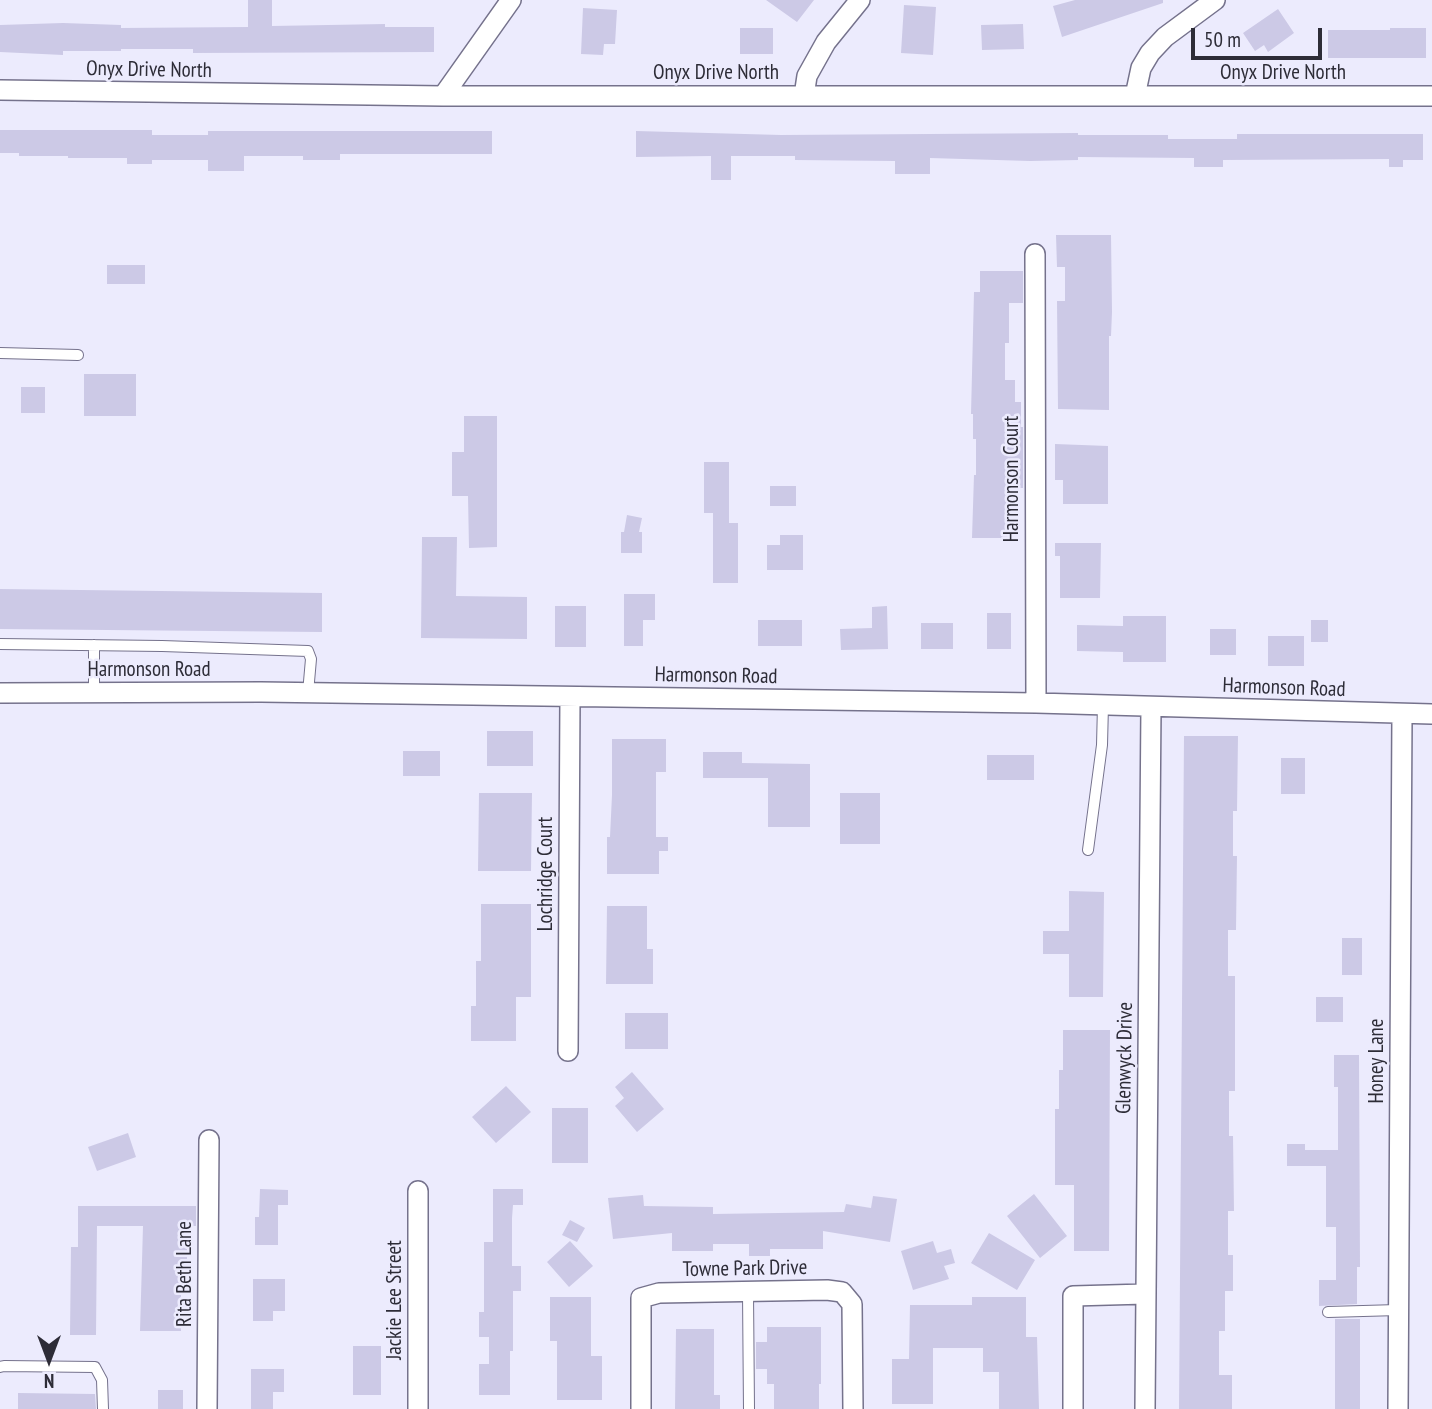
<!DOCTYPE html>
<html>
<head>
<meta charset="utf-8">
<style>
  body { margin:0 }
  #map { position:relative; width:1432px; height:1409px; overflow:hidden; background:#ecebfd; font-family:"PT Sans Narrow",sans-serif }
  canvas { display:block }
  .north { position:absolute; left:14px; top:1325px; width:70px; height:70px; -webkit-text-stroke:5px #ecebfd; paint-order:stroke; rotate:180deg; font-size:19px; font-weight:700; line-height:28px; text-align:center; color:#2d2c37 }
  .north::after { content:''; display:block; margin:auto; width:24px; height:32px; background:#2d2c37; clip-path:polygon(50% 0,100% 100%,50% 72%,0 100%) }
  .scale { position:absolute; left:1191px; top:28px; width:131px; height:32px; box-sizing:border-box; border:4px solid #2d2c37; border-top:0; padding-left:9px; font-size:21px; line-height:24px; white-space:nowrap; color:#2d2c37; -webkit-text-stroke:5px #ecebfd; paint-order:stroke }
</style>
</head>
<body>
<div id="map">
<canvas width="1432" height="1409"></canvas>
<div class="north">N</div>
<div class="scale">50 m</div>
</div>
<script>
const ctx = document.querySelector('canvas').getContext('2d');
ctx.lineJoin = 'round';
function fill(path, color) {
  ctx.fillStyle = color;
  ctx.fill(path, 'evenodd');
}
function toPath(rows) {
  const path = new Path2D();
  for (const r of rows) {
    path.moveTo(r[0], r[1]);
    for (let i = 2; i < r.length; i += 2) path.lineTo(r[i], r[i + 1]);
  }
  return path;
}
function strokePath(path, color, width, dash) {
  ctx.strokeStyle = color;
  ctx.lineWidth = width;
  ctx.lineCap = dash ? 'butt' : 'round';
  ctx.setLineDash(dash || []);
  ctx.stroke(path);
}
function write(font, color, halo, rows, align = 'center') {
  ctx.font = font + ' "PT Sans Narrow",sans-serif';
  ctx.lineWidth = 5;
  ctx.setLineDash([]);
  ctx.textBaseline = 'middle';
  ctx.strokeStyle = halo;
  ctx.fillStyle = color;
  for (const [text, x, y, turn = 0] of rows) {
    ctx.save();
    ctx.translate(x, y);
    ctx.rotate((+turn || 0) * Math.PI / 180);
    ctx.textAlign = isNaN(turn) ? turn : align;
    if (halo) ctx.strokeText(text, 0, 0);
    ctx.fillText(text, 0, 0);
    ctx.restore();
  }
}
const building = toPath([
  [248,0,272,0,272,26,385,24,385,27,434,27,434,52,193,53,193,49,121,49,121,51,63,51,63,55,0,52,0,25,63,23,121,25,121,28,248,27],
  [766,0,814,0,797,22],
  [1075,0,1163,0,1163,3,1062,37,1053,6],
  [904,5,936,7,933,55,901,53],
  [583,8,617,10,615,44,604,44,603,55,581,54],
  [1278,9,1294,33,1268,52,1264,45,1255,51,1243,33],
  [1023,24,1024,49,982,50,981,25],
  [740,28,773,28,773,54,740,54],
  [1390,28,1426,28,1426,58,1328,58,1328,30,1390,30],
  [0,130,152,130,152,135,208,135,208,131,492,131,492,154,340,154,340,160,303,160,303,156,244,156,244,171,208,171,208,160,152,160,152,164,127,164,127,158,68,158,68,156,19,156,19,153,0,153],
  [636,131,781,135,1078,133,1078,135,1168,135,1168,139,1237,139,1237,134,1423,134,1423,160,1403,160,1403,167,1389,167,1389,159,1223,160,1223,167,1194,167,1194,158,1078,157,1078,160,1030,161,930,158,930,174,895,174,895,161,795,160,795,156,731,156,731,180,711,180,711,156,636,157],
  [1056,235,1111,235,1112,312,1111,336,1109,336,1109,410,1058,409,1057,301,1065,301,1065,267,1057,267],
  [107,265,145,265,145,284,107,284],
  [980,271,1023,271,1023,303,1009,303,1009,343,1005,343,1005,380,1015,380,1015,402,1021,402,1021,427,1023,427,1023,488,1014,488,1014,538,972,538,974,475,976,475,976,439,973,439,973,414,971,414,974,292,980,292],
  [84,374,136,374,136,416,84,416],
  [21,387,45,387,45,413,21,413],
  [464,416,497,416,497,547,469,548,468,496,452,496,452,452,464,452],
  [1055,444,1108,446,1108,504,1063,504,1063,480,1055,480],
  [704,462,729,462,729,523,738,523,738,583,713,583,713,513,704,513],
  [770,486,796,486,796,506,770,506],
  [627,515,642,518,639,532,642,532,642,553,621,553,621,532,624,532],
  [780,535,803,535,803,570,767,570,767,545,780,545],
  [422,537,457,537,456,596,527,597,527,639,421,638],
  [1055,543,1101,543,1100,598,1060,598,1060,556,1055,556],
  [0,589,322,593,322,632,0,629],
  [624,594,655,594,655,620,643,620,643,646,624,646],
  [555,606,586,606,586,647,555,647],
  [887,606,888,649,841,650,840,629,872,628,872,607],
  [987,613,1011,613,1011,649,987,649],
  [1123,616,1166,616,1166,662,1123,662,1123,652,1077,651,1077,625,1123,626],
  [758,620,802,620,802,646,758,646],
  [1311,620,1328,620,1328,642,1311,642],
  [921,623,953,623,953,649,921,649],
  [1210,629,1236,629,1236,655,1210,655],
  [1268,636,1304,636,1304,666,1268,666],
  [487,731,533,731,533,766,487,766],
  [1184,736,1238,736,1237,811,1233,811,1233,856,1237,856,1236,930,1228,930,1228,976,1235,976,1235,1091,1229,1091,1229,1136,1233,1136,1234,1211,1228,1211,1228,1255,1233,1255,1233,1291,1225,1291,1225,1331,1219,1331,1219,1375,1232,1375,1232,1409,1179,1409],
  [612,739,666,739,666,772,656,772,656,837,668,837,668,851,659,851,659,874,607,874,607,837,610,837,612,795],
  [403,751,440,751,440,776,403,776],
  [703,752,742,752,742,763,810,764,810,827,768,827,768,778,703,778],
  [987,755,1034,755,1034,780,987,780],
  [1281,758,1305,758,1305,794,1281,794],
  [479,793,532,793,531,871,478,871],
  [840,793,880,793,880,844,840,844],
  [1069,891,1104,892,1103,997,1069,997,1069,954,1043,954,1043,931,1069,931],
  [481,904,531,904,531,997,516,997,516,1041,471,1041,471,1006,476,1006,476,961,481,961],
  [607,906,647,906,647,949,653,949,653,984,606,984],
  [1342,938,1362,938,1362,975,1342,975],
  [1316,997,1343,997,1343,1022,1316,1022],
  [625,1013,668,1013,668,1049,625,1049],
  [1063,1030,1110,1030,1109,1251,1074,1251,1074,1185,1055,1185,1055,1109,1059,1109,1059,1070,1063,1070],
  [1334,1055,1359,1055,1360,1267,1357,1267,1357,1304,1319,1306,1319,1280,1336,1280,1336,1227,1326,1227,1326,1166,1287,1166,1287,1144,1305,1144,1305,1150,1338,1150,1338,1087,1334,1087],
  [632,1072,664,1109,637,1132,615,1106,624,1098,615,1087],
  [506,1086,531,1112,496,1143,472,1117],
  [552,1108,588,1108,588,1163,552,1163],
  [128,1133,136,1157,97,1171,88,1147],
  [260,1189,288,1190,288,1205,278,1205,278,1245,255,1245,255,1217,259,1217],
  [493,1189,523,1189,523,1205,513,1205,512,1218,512,1266,521,1266,521,1291,513,1291,513,1351,510,1351,510,1395,479,1395,479,1364,489,1364,489,1337,479,1337,479,1312,484,1312,484,1242,493,1242],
  [1034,1194,1067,1236,1040,1258,1007,1216],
  [643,1195,644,1206,713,1207,713,1214,844,1212,846,1204,871,1208,873,1196,897,1199,890,1242,823,1231,823,1249,770,1249,770,1256,749,1256,749,1244,713,1244,713,1251,672,1251,672,1233,613,1239,608,1198],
  [78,1206,196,1206,196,1226,187,1226,187,1259,181,1259,181,1331,140,1331,143,1226,97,1226,96,1335,70,1335,71,1247,78,1247],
  [570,1220,585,1228,577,1242,562,1235],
  [989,1233,1035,1260,1017,1290,971,1263],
  [570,1241,593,1266,569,1287,547,1262],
  [933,1241,937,1253,951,1249,955,1263,944,1266,949,1279,913,1290,901,1251],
  [253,1279,285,1279,285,1311,273,1311,273,1321,253,1321],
  [550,1297,591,1297,591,1356,602,1356,602,1400,557,1400,557,1341,550,1341],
  [972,1297,1026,1297,1026,1337,1037,1337,1039,1409,999,1409,999,1372,983,1372,983,1348,933,1348,933,1404,892,1404,892,1359,909,1359,910,1305,972,1305],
  [1335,1319,1360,1319,1360,1409,1335,1409],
  [767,1327,821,1327,821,1384,819,1384,819,1409,774,1409,774,1384,767,1384,767,1369,756,1369,756,1342,767,1342],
  [676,1329,714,1329,714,1395,720,1395,720,1409,675,1409],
  [353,1346,381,1346,381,1395,353,1395],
  [251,1369,284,1369,284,1392,273,1392,273,1409,251,1409],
  [158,1390,183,1390,183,1409,158,1409],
  [18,1393,95,1394,96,1409,18,1409]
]);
const lane = toPath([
  [0,353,78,355],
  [0,644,162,646,308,651,311,659,308,693],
  [94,645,94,693],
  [1088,850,1102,745,1103,705],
  [748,1293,749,1409],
  [1328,1312,1398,1310],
  [0,1367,4,1366,95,1367,102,1380,103,1409]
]);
const street = toPath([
  [0,90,443,96,1432,96],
  [443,96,511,0],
  [804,96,807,76,826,42,860,0],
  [1135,96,1141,68,1150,53,1165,37,1215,0],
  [1035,254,1036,703],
  [0,693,261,692,1036,703,1432,714],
  [568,1051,570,697],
  [207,1409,209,1140],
  [418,1409,418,1191],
  [641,1409,641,1298,659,1293,827,1290,842,1292,852,1304,853,1409],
  [1073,1409,1073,1296,1145,1294],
  [1145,1409,1151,707],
  [1398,1409,1402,714]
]);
const streetNames = [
  ["Onyx Drive North",149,70,1],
  ["Onyx Drive North",716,73],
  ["Onyx Drive North",1283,73],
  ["Harmonson Court",1012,479,-90],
  ["Harmonson Road",149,670],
  ["Harmonson Road",716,676,1],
  ["Harmonson Road",1284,688,2],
  ["Lochridge Court",546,874,-90],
  ["Glenwyck Drive",1125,1058,-89],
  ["Honey Lane",1377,1061,-90],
  ["Towne Park Drive",745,1269,-1],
  ["Rita Beth Lane",185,1274,-90],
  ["Jackie Lee Street",395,1300,-90]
];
fill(building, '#ccc9e6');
strokePath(lane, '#75728c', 12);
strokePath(street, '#75728c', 22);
strokePath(lane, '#fff', 10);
strokePath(street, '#fff', 19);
write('21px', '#2d2c37', '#ecebfd', streetNames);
</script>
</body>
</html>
